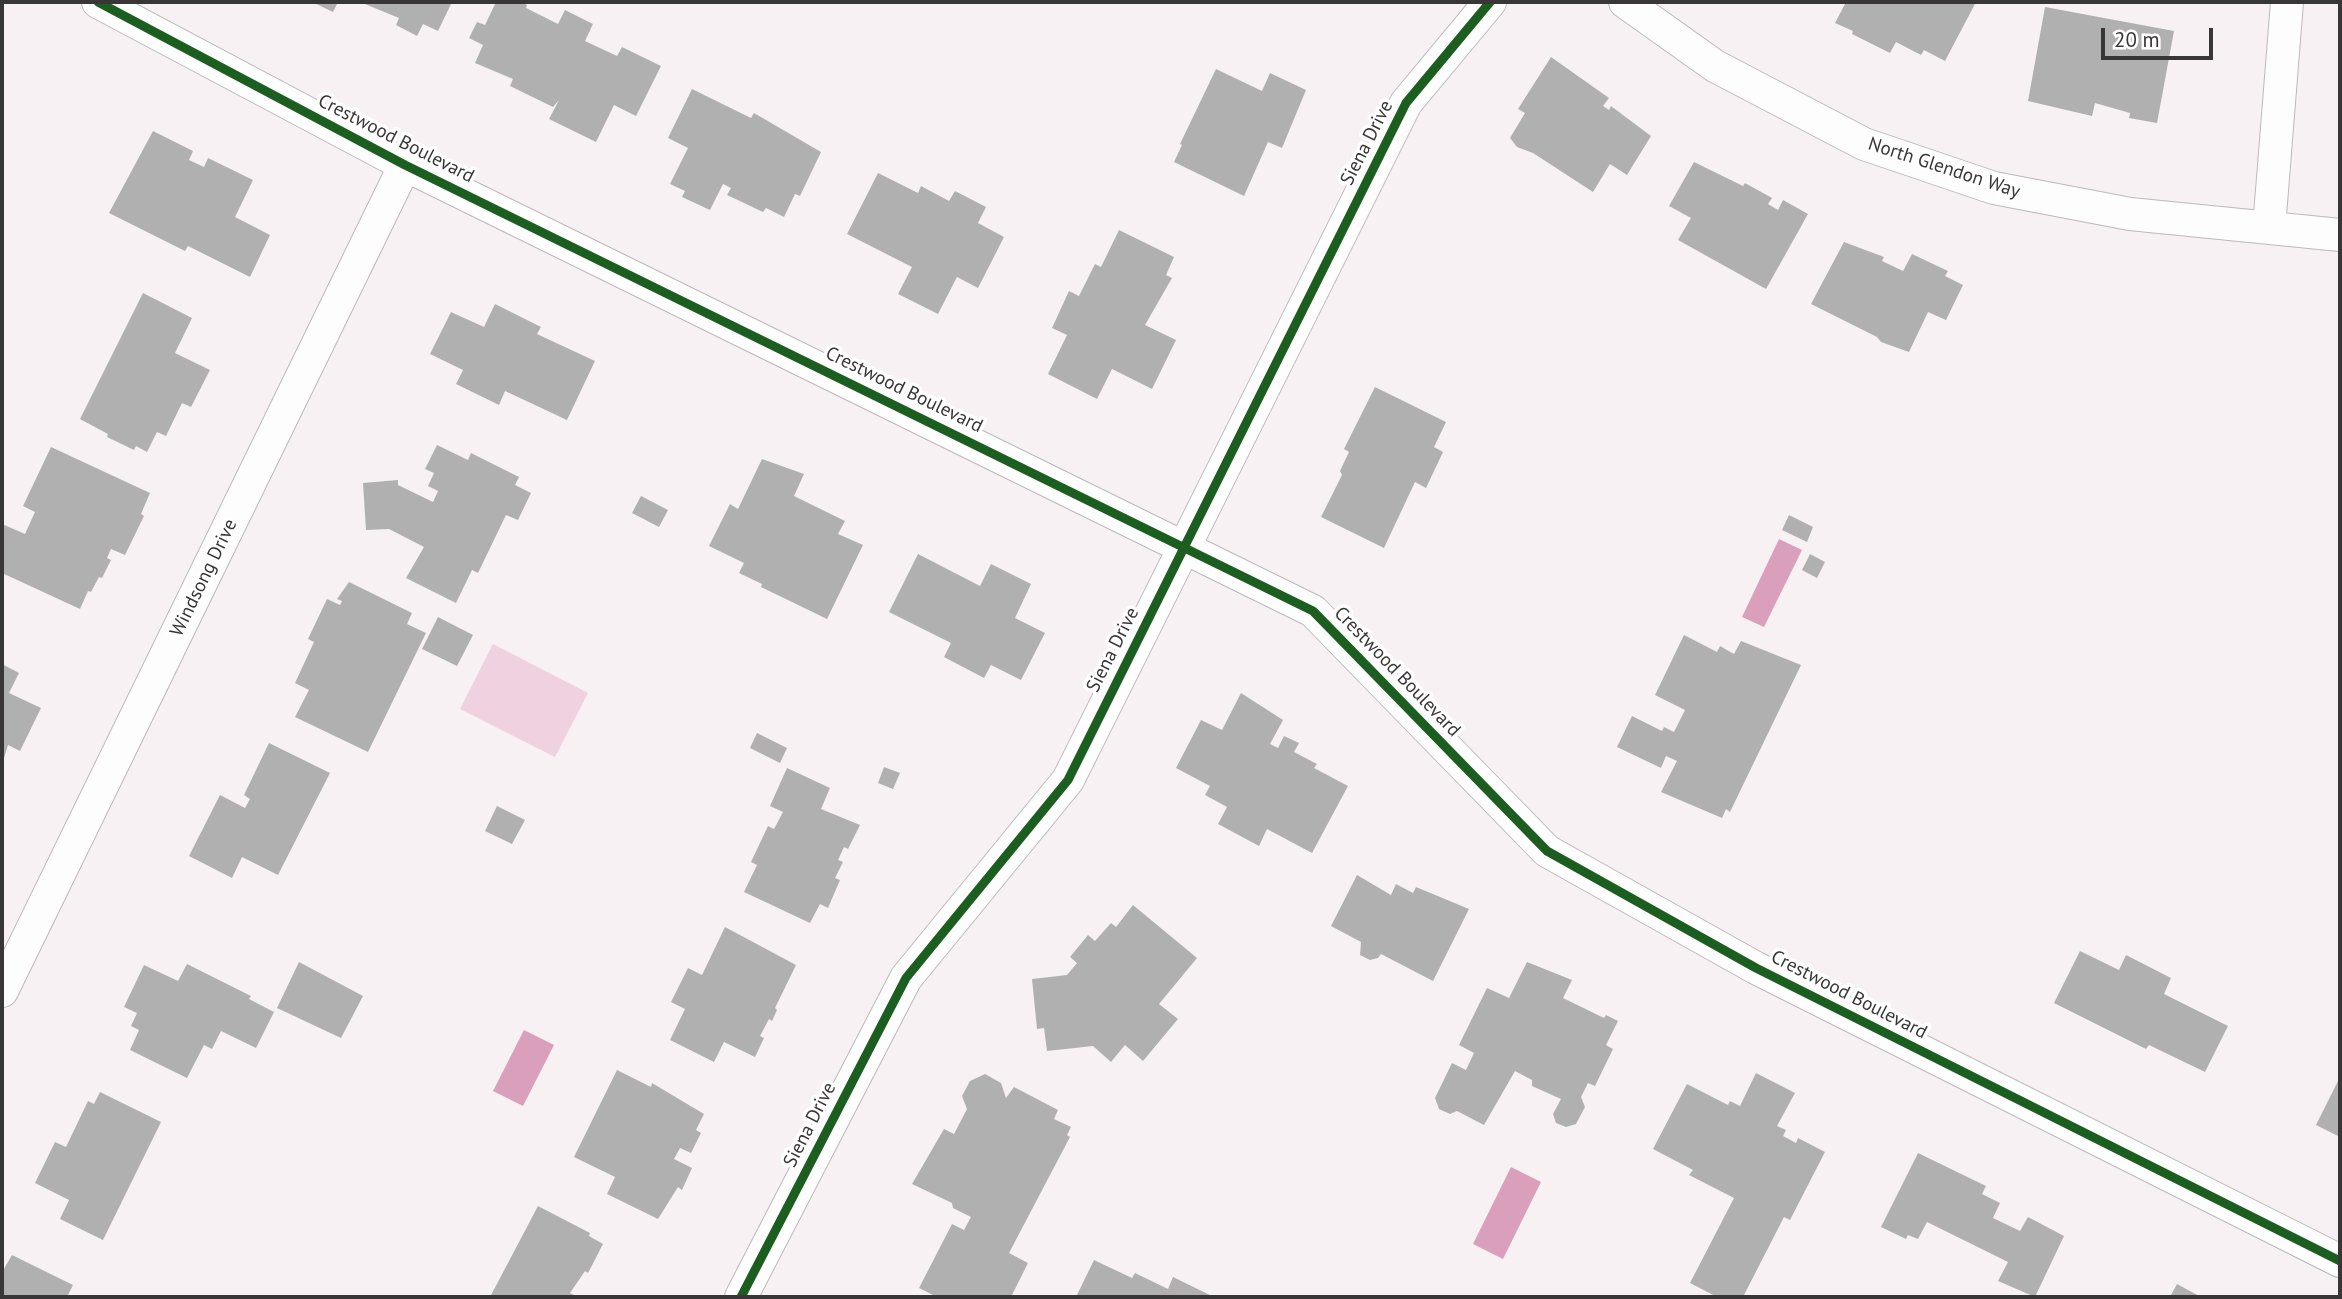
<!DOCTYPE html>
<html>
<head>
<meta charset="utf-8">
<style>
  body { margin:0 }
  #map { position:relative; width:2342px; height:1299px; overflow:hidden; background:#f7f1f4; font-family:"PT Sans",sans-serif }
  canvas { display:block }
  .frame { position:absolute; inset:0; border:4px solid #393637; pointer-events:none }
  .scale { position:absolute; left:2101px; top:28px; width:112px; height:32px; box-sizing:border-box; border:4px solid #393637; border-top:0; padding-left:9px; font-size:21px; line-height:24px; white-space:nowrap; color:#393637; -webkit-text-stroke:5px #fff; paint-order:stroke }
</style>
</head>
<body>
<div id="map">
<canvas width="2342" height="1299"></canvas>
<div class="frame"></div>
<div class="scale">20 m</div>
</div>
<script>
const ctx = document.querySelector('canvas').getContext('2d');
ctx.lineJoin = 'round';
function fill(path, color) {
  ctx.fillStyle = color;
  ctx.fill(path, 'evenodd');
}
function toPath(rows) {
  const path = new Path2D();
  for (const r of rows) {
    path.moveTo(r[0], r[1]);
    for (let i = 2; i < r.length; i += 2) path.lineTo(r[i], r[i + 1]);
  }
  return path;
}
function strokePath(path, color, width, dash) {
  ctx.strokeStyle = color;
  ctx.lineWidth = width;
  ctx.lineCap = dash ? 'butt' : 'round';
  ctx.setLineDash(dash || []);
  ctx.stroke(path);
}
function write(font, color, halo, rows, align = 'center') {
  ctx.font = font + ' "PT Sans",sans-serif';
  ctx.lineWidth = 7;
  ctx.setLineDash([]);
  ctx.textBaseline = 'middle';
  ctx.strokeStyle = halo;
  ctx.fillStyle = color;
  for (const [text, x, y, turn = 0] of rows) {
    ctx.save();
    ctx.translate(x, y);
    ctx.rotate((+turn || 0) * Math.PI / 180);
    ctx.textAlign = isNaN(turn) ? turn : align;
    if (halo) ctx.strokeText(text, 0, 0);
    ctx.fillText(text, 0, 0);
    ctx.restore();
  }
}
const green = toPath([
  [493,644,588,693,555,757,460,709]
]);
const water = toPath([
  [1779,539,1802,550,1764,627,1742,617],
  [524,1030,554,1045,523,1106,493,1091],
  [1511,1167,1541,1182,1503,1259,1473,1244]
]);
const building = toPath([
  [312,2,338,2,333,12],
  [360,2,452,2,438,31,423,24,417,36,396,25,399,18],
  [496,2,521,2,527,5,526,8,558,24,565,10,593,24,585,41,617,56,622,47,661,66,636,116,614,105,596,142,549,119,559,100,553,107,510,86,513,79,475,63,483,45,469,38,477,22,485,25],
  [1846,2,1976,2,1945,61,1924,50,1921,55,1896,42,1890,53,1852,34,1853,31,1835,23],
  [2045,7,2174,31,2157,123,2129,118,2130,113,2095,103,2092,116,2028,101],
  [1551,57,1609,98,1603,106,1609,110,1611,106,1651,136,1627,175,1610,164,1593,192,1533,153,1517,147,1510,138,1525,113,1518,109],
  [1216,69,1262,91,1270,73,1306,90,1282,148,1268,142,1244,196,1174,162,1182,145,1180,144],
  [692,89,751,118,754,113,821,152,800,196,795,194,784,217,766,208,763,212,727,195,731,188,723,184,710,210,682,197,685,191,670,184,688,148,668,138],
  [153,131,193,151,189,160,204,167,208,158,253,180,235,217,270,235,250,277,188,246,185,251,109,213],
  [1694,162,1743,186,1745,183,1772,198,1768,204,1778,210,1783,200,1808,214,1766,289,1678,240,1691,218,1669,206],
  [878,173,918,193,921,186,949,201,955,191,986,207,978,223,1004,237,978,288,957,277,938,314,898,294,912,267,847,234],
  [1119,230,1174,257,1166,275,1172,278,1145,325,1176,340,1152,389,1112,369,1097,399,1048,374,1067,335,1052,328,1069,291,1079,296,1095,264,1101,267],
  [1844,242,1884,257,1882,261,1903,271,1912,254,1948,271,1945,276,1963,285,1946,320,1928,312,1909,352,1881,342,1877,337,1811,304],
  [143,293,192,318,175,353,210,370,191,407,182,403,166,436,157,432,147,452,136,446,134,450,107,437,108,434,80,419],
  [495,304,541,327,537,334,595,361,567,420,505,391,499,405,456,384,463,370,430,354,451,312,484,327],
  [1375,387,1446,422,1434,447,1443,452,1426,488,1415,482,1384,548,1321,517,1342,475,1340,471,1349,452,1344,449],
  [437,445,468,460,471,453,519,477,515,485,531,493,518,520,506,515,478,573,472,570,456,603,406,578,424,547,389,529,366,530,363,483,398,480,398,485,433,502,438,491,428,486,434,473,425,469],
  [51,447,150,493,141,514,144,516,125,555,111,549,107,558,111,560,102,578,99,577,91,592,88,591,80,609,2,573,2,524,25,534,35,512,23,506],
  [762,459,804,474,794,496,845,521,838,534,863,545,827,619,761,587,762,584,739,573,744,563,709,546,730,504,738,509],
  [641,496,668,510,659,527,632,513],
  [1789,515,1813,527,1807,542,1782,530],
  [918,554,980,586,991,564,1031,584,1015,618,1045,633,1021,680,991,665,984,678,944,657,951,643,889,612],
  [1810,554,1825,562,1817,578,1802,570],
  [349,582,412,613,407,624,426,633,368,752,295,717,309,690,295,683,314,642,308,639,327,599,340,605,342,601,337,599],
  [438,617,473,635,457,666,422,649],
  [1684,635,1717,652,1720,646,1734,654,1741,641,1801,665,1730,812,1726,809,1722,818,1661,792,1677,761,1666,756,1661,768,1617,747,1632,716,1662,731,1664,727,1674,732,1685,710,1655,695],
  [2,664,19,673,9,693,41,708,20,751,8,745,2,765],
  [1241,693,1283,720,1270,744,1278,748,1284,736,1299,743,1294,752,1317,764,1314,768,1348,786,1312,853,1267,829,1259,846,1218,824,1227,807,1205,795,1210,786,1176,768,1201,720,1222,730],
  [757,733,787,748,780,763,750,748],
  [269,743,330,773,278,875,242,857,232,878,189,856,220,795,245,808,250,799,244,795],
  [884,767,900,773,893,789,878,783],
  [787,768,830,788,821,809,860,825,848,849,844,847,838,860,843,862,835,878,840,880,828,908,820,904,810,923,744,892,757,865,751,862,768,826,774,829,783,812,770,806],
  [497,806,525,820,512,844,485,831],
  [1357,875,1391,895,1396,884,1413,893,1416,887,1469,909,1433,981,1381,954,1378,958,1370,960,1360,955,1361,942,1331,926],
  [1133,905,1197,958,1159,1004,1178,1019,1143,1061,1125,1045,1111,1062,1093,1046,1047,1051,1044,1028,1037,1029,1032,979,1067,975,1077,963,1070,957,1088,935,1095,941,1111,923,1116,927],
  [725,927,796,965,775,1008,777,1010,772,1021,769,1019,760,1036,764,1038,755,1057,724,1042,714,1062,670,1040,685,1009,671,1002,688,968,702,975],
  [2080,951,2119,970,2126,955,2171,978,2164,994,2228,1026,2205,1072,2149,1045,2146,1049,2054,1003],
  [299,962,363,996,341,1038,277,1008],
  [1527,962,1572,980,1563,998,1604,1018,1606,1015,1618,1021,1606,1045,1613,1049,1595,1086,1588,1083,1581,1097,1585,1107,1576,1124,1566,1127,1556,1123,1553,1114,1561,1099,1532,1086,1532,1080,1515,1071,1484,1125,1457,1111,1450,1114,1439,1109,1435,1098,1452,1063,1466,1070,1474,1053,1459,1045,1487,988,1509,998],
  [187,964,251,996,249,999,274,1012,256,1048,221,1031,212,1049,204,1045,187,1078,130,1050,139,1030,131,1026,137,1013,124,1007,144,965,178,981],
  [617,1070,651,1087,652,1083,704,1114,696,1130,701,1133,691,1153,680,1148,674,1159,692,1168,682,1190,678,1187,658,1219,607,1194,615,1177,574,1157],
  [1756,1073,1795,1093,1777,1126,1786,1130,1783,1136,1796,1143,1798,1138,1825,1152,1790,1220,1784,1217,1743,1297,1717,1297,1690,1283,1734,1198,1689,1175,1693,1170,1653,1149,1687,1084,1728,1105,1730,1101,1740,1106],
  [985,1074,1001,1083,1006,1098,1014,1087,1058,1110,1054,1119,1071,1127,1067,1135,1070,1137,1009,1253,1028,1263,1011,1297,937,1297,919,1288,952,1224,964,1230,971,1217,953,1208,952,1203,912,1184,944,1129,954,1134,967,1109,962,1096,970,1081],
  [2340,1077,2340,1137,2316,1125],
  [100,1092,161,1122,103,1240,60,1219,69,1200,35,1183,55,1142,66,1147,88,1101,94,1104],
  [1918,1153,1986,1186,1982,1194,2000,1203,1993,1218,2020,1231,2028,1217,2064,1236,2035,1297,1998,1281,2008,1262,1927,1222,1918,1239,1908,1235,1906,1239,1881,1227],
  [538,1206,590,1233,589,1236,603,1244,588,1273,585,1271,570,1293,578,1297,490,1297],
  [12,1255,73,1285,67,1297,2,1297,2,1272],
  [1094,1260,1132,1278,1135,1273,1168,1289,1173,1277,1214,1297,1076,1297],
  [2177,1284,2201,1297,2170,1297]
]);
const street = toPath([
  [98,2,405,165,1313,611,1547,851,1756,968,2340,1261],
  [1625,2,1715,66,1864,144,1994,188,2130,214,2340,235],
  [2269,228,2287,2],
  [2,991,405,165],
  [741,1297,906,978,1068,780,1406,103,1490,2]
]);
const cycleway = toPath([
  [98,2,405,165,1313,611,1547,851,1756,968,2340,1261],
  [741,1297,906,978,1068,780,1406,103,1490,2]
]);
const streetNames = [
  ["Crestwood Boulevard",396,139,27],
  ["Siena Drive",1367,143,-63],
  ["North Glendon Way",1944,168,18],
  ["Crestwood Boulevard",904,390,26],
  ["Windsong Drive",204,578,-64],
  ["Siena Drive",1113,650,-63],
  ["Crestwood Boulevard",1397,672,46],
  ["Crestwood Boulevard",1849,995,27],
  ["Siena Drive",810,1125,-63]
];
fill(green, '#f0d1df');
fill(water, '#daa0bb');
fill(building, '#b1b0b0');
strokePath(street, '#bdb8ba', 34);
strokePath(street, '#fefdfd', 32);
strokePath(cycleway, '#1b5e20', 9);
write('19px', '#393637', '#fff', streetNames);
</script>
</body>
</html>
